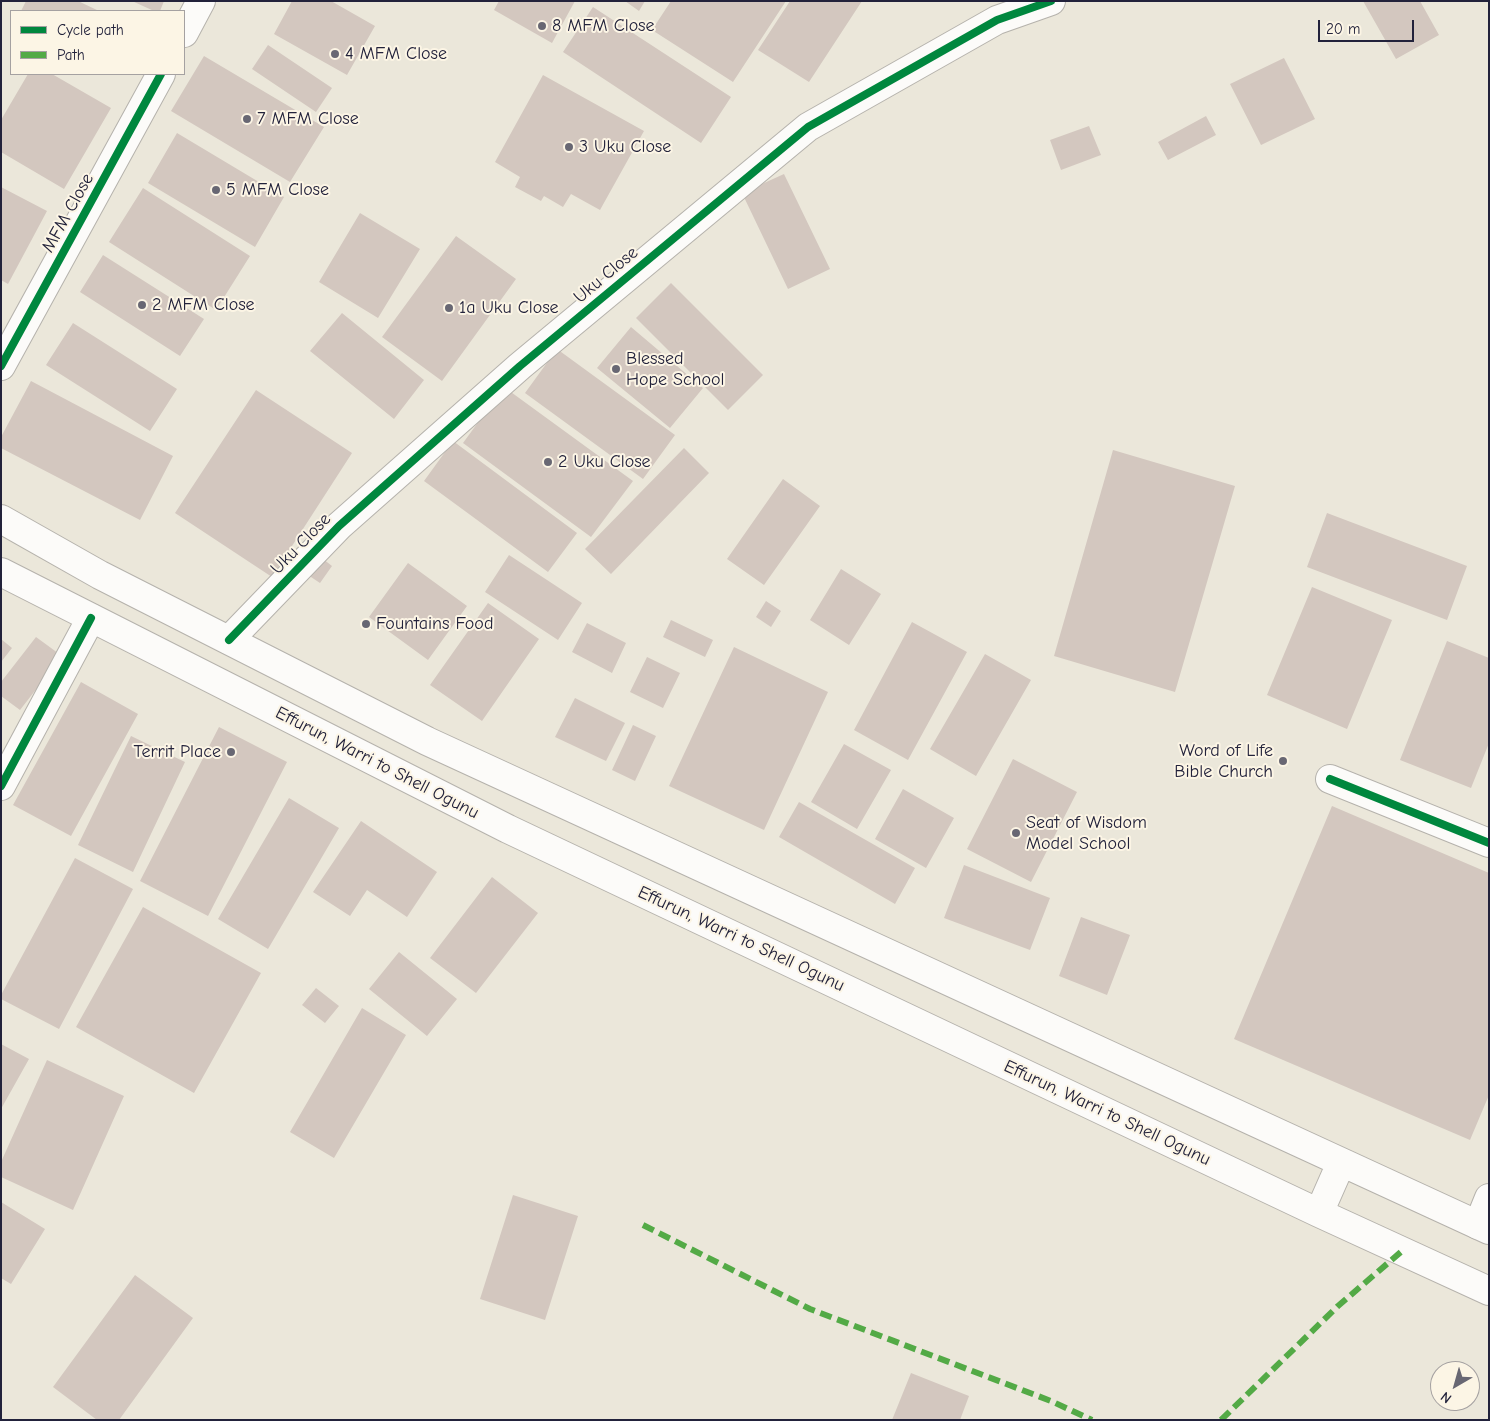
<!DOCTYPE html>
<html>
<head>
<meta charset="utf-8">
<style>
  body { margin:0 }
  #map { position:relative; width:1490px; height:1421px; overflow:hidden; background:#ebe7da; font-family:"Comic Neue",sans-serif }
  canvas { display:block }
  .frame { position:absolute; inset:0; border:2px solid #22223b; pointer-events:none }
  .legend { position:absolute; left:10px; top:10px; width:175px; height:65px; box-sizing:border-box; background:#fcf5e5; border:1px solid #a5a1a1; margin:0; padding:6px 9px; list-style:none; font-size:15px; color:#22223b }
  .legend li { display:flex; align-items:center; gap:10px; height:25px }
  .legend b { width:25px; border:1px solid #a5a1a1 }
  .north { position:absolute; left:1430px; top:1361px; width:50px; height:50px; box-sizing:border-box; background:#fcf5e5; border:1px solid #a5a1a1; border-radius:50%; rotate:218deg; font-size:14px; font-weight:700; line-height:20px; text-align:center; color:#22223b }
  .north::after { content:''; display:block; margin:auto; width:18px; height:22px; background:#686773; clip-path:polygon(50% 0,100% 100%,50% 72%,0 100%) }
  .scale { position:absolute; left:1318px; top:20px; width:96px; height:22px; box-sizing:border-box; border:2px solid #22223b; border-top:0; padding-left:6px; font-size:15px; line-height:18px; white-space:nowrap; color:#22223b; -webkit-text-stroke:4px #fcf5e5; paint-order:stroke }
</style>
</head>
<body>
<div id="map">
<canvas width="1490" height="1421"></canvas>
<div class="frame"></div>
<ul class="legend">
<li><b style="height:6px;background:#00873e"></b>Cycle path</li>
<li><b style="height:6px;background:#53aa46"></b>Path</li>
</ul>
<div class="north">N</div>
<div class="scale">20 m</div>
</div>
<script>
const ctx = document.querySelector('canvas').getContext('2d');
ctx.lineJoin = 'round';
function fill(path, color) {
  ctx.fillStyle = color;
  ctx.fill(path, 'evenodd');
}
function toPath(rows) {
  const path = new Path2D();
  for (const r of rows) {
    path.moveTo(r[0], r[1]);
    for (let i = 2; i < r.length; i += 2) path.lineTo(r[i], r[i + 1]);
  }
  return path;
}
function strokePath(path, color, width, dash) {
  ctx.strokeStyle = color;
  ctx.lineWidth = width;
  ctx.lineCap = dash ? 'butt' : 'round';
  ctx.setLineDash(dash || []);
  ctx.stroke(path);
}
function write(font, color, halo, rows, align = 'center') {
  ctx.font = font + ' "Comic Neue",sans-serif';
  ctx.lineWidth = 4;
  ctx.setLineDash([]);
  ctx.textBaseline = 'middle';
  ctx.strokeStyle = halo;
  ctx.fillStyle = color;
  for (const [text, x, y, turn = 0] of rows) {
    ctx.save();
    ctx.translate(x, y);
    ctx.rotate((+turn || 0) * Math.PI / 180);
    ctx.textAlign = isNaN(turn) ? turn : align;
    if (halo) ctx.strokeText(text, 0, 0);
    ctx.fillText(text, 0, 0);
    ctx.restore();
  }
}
const building = toPath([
  [26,1,78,1,99,11,21,11],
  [132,1,164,1,160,11,154,11],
  [292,1,331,1,375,26,347,75,274,34],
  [499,1,575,1,552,43,494,10],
  [625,1,645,1,639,11],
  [671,1,786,1,733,82,652,30],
  [790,1,862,1,809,82,758,50],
  [1363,1,1420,1,1439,35,1396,59],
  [593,7,731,97,701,143,563,52],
  [268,45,332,88,316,112,252,69],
  [204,56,324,127,290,182,171,111],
  [1284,58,1315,119,1261,145,1230,84],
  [28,74,52,74,111,108,64,189,1,152,1,120],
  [543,75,644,131,600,210,571,194,563,207,544,196,541,201,515,187,520,177,495,162],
  [1206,116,1216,135,1168,160,1158,142],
  [1089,126,1101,155,1061,170,1050,140],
  [177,133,284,197,255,247,148,183],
  [784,174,830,269,788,289,742,193],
  [1,187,47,211,8,284,1,280],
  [143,188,250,256,216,310,109,242],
  [360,213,420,249,378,318,319,282],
  [456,236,516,279,442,381,382,337],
  [103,255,204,319,180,356,80,292],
  [671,283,763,375,728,410,636,318],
  [342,313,424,380,394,419,310,351],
  [73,323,177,389,150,431,46,365],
  [631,327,703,388,670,428,597,368],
  [557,349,675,435,643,479,525,393],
  [31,381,173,456,140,520,1,448,1,437],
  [504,387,633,481,591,537,463,443],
  [256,390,352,453,272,577,175,513],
  [453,441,577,533,548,572,424,481],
  [684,448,709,473,611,574,585,549],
  [1113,450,1235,486,1175,692,1054,656],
  [783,479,820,506,764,585,727,559],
  [1327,513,1467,566,1447,620,1307,567],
  [318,555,332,566,320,583,305,573],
  [509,555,582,603,558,640,485,592],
  [408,563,467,606,428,660,369,617],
  [841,569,881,594,849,645,810,620],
  [1312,587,1392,620,1347,729,1267,695],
  [766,601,781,611,771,627,756,617],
  [488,603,539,639,482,721,430,685],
  [671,620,713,640,705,657,663,637],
  [912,622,967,652,908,760,854,730],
  [587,623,626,643,612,673,572,652],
  [36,637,62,656,20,710,1,696,1,682],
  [1,639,12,648,1,662],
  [1447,641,1489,658,1489,743,1471,788,1400,760],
  [734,647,828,692,764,830,669,786],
  [985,654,1031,680,976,776,930,749],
  [647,657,680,673,663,708,630,692],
  [81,682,138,714,71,836,13,805],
  [575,698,625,723,606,761,555,737],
  [633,725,656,736,635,781,612,770],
  [219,727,287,762,208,916,140,881],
  [131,736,185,762,133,872,78,845],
  [844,744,891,770,857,829,811,802],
  [1013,759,1077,792,1031,882,967,849],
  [903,789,954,818,926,868,875,839],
  [289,798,339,828,268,949,218,919],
  [799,802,915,868,895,904,779,837],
  [1332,806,1489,873,1489,1095,1470,1140,1234,1039],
  [361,821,437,872,407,917,367,890,350,916,313,892],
  [75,858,133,889,59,1029,1,999,1,995],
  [964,865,1050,898,1030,950,944,918],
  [492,877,538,913,476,993,430,958],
  [143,907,261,973,194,1093,76,1027],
  [1081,917,1130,935,1107,995,1059,976],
  [399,952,457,999,427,1036,369,989],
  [316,988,339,1006,325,1023,302,1005],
  [362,1008,406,1035,334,1158,290,1132],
  [1,1044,29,1059,1,1109],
  [47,1060,124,1096,73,1210,1,1177,1,1162],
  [513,1195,578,1216,545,1320,480,1299],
  [1,1202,45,1229,11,1284,1,1278],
  [135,1275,193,1318,119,1420,97,1420,53,1387],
  [911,1373,969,1396,960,1420,892,1420]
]);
const minor = toPath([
  [184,33,201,1],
  [1,366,161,74],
  [229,640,339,526,520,366,808,127,997,20,1051,1],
  [1330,779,1489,843],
  [1,786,91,618],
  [1478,1225,1489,1198]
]);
const secondary = toPath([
  [1,519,100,575,427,741,1489,1230],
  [1,572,508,829,1319,1213,1489,1291],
  [1319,1213,1341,1163]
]);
const quiet = toPath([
  [643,1225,810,1309,1051,1401,1092,1420],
  [1221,1420,1338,1306,1402,1251]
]);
const cycleway = toPath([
  [1,366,161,74],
  [229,640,339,526,520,366,808,127,997,20,1051,1],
  [1330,779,1489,843],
  [1,786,91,618]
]);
const markers = [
  [542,26,5,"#686773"],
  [335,54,5,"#686773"],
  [247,119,5,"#686773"],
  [569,147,5,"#686773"],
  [216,190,5,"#686773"],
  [142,305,5,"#686773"],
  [449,308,5,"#686773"],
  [616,369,5,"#686773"],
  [548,462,5,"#686773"],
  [366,624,5,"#686773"],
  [231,752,5,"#686773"],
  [1283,761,5,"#686773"],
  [1016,833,5,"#686773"]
];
const poiNames = [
  ["8 MFM Close",552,26],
  ["4 MFM Close",345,54],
  ["7 MFM Close",257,119],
  ["3 Uku Close",579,147],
  ["5 MFM Close",226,190],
  ["2 MFM Close",152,305],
  ["1a Uku Close",459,308],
  ["Blessed",626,359],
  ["Hope School",626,380],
  ["2 Uku Close",558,462],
  ["Fountains Food",376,624],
  ["Word of Life",1273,751,"right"],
  ["Bible Church",1273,772,"right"],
  ["Territ Place",221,752,"right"],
  ["Seat of Wisdom",1026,823],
  ["Model School",1026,844]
];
const streetNames = [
  ["MFM Close",68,213,-61],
  ["Uku Close",606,275,-40],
  ["Uku Close",301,544,-46],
  ["Effurun, Warri to Shell Ogunu",377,763,27],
  ["Effurun, Warri to Shell Ogunu",741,939,25],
  ["Effurun, Warri to Shell Ogunu",1107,1113,25]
];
fill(building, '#d3c7bf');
strokePath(minor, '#b5b2ac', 30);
strokePath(secondary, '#b5b2ac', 30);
strokePath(minor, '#fcfbf9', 28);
strokePath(secondary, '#fcfbf9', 28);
strokePath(quiet, '#53aa46', 6, [12, 6]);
strokePath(cycleway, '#00873e', 8);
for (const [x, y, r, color] of markers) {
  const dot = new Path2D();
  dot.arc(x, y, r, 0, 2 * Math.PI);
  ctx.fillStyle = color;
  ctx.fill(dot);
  strokePath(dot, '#fcf5e5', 2);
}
write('18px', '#22223b', '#fcf5e5', poiNames, 'left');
write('18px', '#22223b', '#fcf5e5', streetNames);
</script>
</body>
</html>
